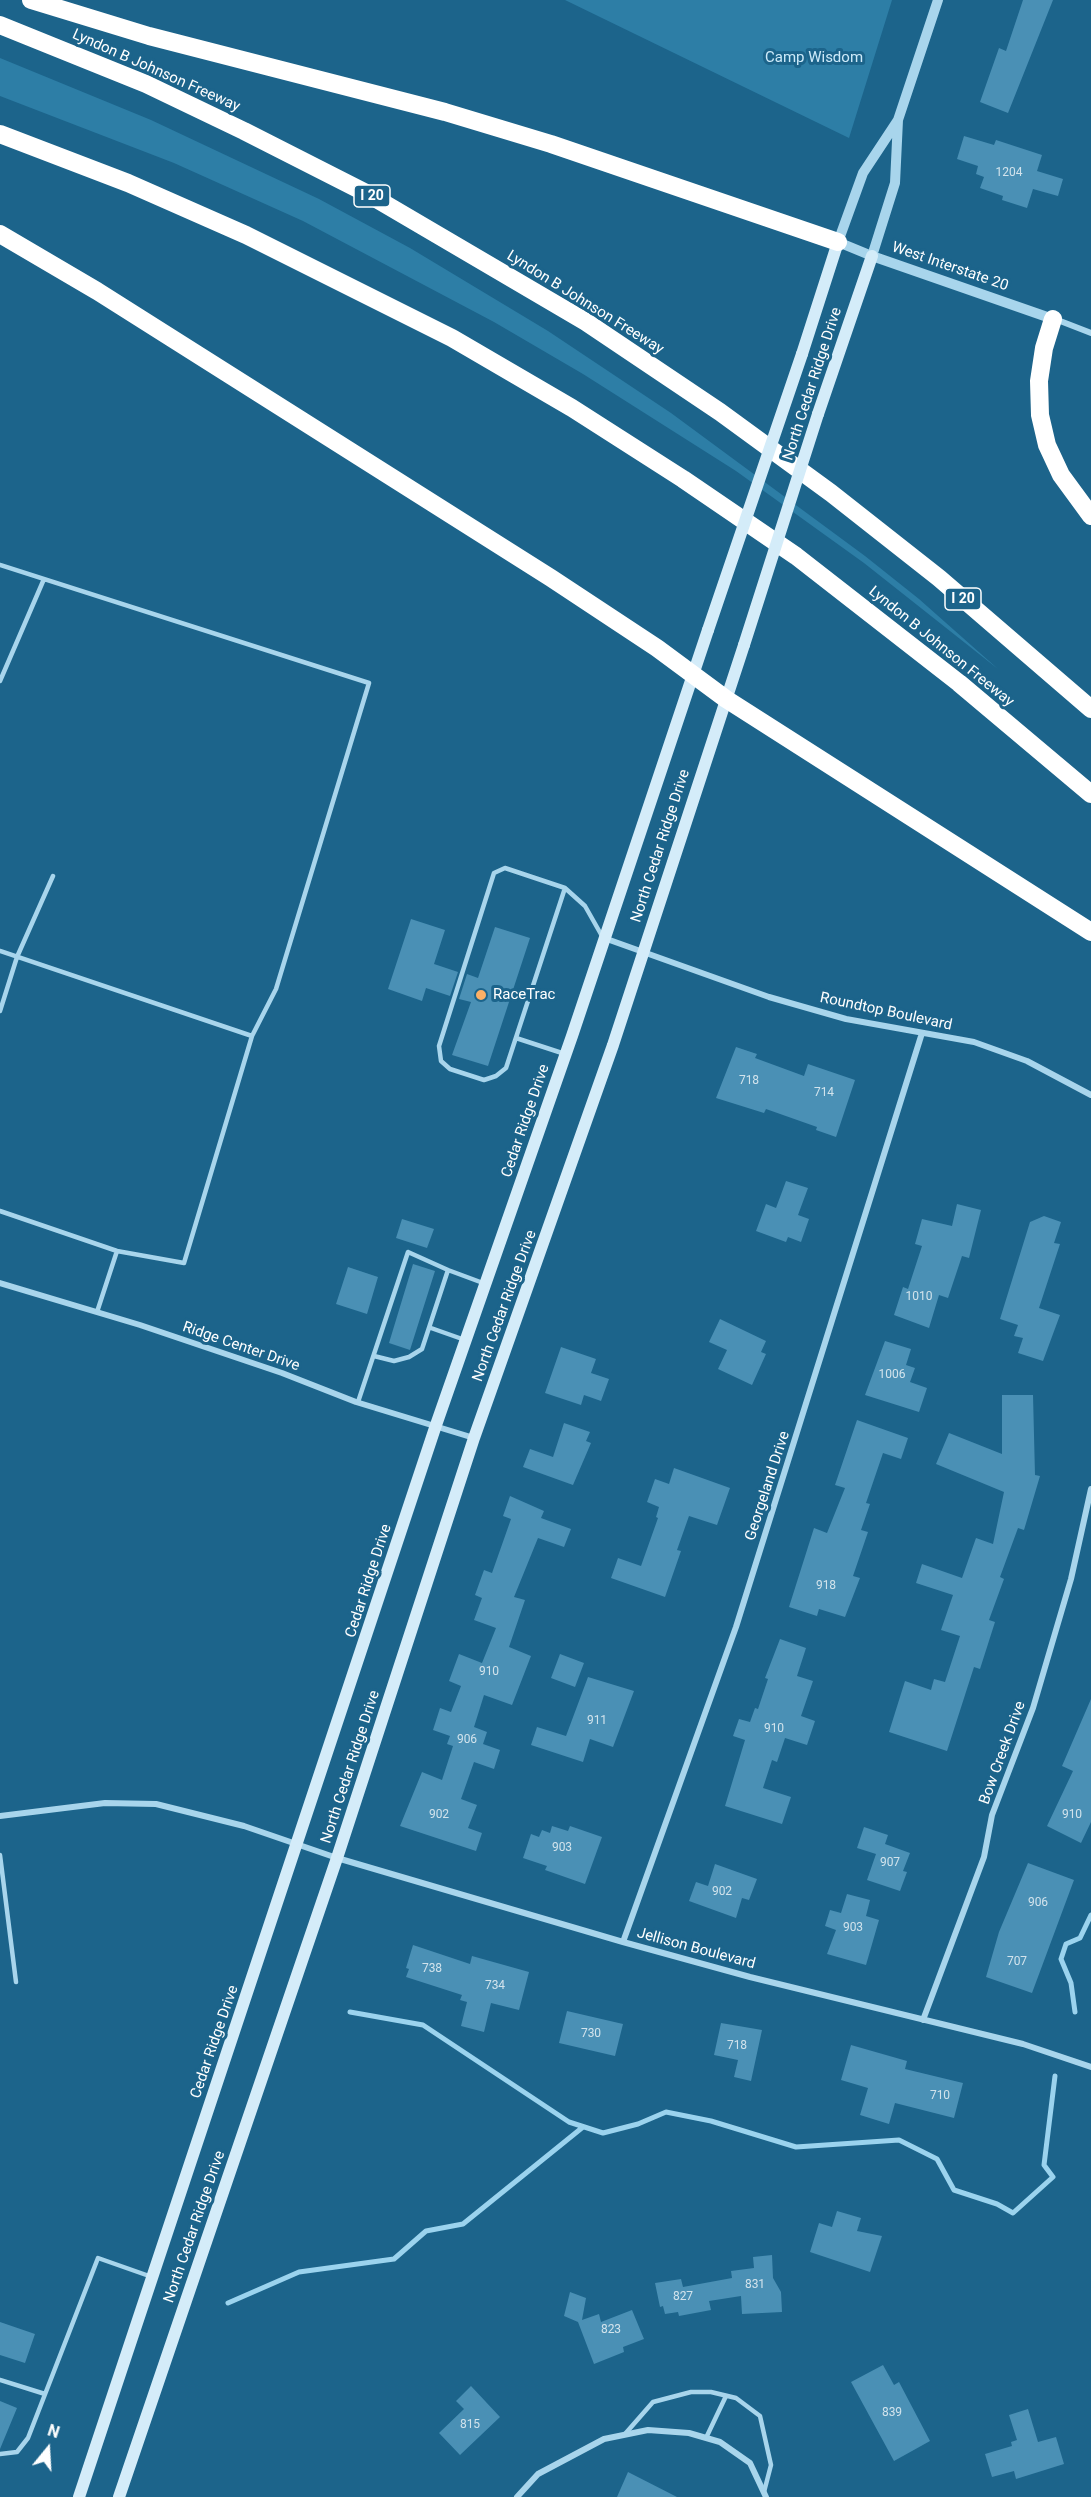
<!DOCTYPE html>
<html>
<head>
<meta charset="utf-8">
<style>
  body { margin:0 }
  #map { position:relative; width:1091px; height:2497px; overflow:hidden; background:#1c648b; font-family:Roboto,sans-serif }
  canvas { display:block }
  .north { position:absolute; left:18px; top:2419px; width:60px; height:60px; -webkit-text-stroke:4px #1c648b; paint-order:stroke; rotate:18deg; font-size:16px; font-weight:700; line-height:24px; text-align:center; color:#fff }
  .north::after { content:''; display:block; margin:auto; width:21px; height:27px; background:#fff; clip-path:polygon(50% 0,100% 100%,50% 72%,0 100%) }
</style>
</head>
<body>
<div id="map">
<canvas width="1091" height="2497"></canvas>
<div class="north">N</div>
</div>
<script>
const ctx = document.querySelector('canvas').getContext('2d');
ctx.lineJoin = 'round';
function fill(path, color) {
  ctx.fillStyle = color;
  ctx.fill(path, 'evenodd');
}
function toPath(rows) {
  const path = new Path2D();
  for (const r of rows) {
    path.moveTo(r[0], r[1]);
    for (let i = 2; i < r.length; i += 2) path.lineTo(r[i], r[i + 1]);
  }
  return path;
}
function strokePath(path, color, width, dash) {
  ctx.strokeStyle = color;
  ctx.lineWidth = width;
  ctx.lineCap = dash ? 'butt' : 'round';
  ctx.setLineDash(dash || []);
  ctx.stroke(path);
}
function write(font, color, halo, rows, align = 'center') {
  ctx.font = font + ' Roboto,sans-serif';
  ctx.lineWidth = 6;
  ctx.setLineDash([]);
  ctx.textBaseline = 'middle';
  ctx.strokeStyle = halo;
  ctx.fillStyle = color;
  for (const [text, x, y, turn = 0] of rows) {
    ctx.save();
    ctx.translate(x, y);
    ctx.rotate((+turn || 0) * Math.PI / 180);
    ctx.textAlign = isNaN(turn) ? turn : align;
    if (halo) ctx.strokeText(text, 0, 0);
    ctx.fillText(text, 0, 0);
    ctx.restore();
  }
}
const green = toPath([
  [565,0,892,0,849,138],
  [0,58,151,120,319,199,410,248,548,331,671,413,865,556,919,599,998,669,864,563,736,471,583,374,494,322,303,221,174,163,0,96]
]);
const stream = toPath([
  [350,2012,423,2025,569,2122,603,2133,638,2124,666,2112,711,2121,796,2147,899,2140,937,2159,954,2190,997,2204,1013,2213,1053,2177,1044,2165,1055,2076],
  [1075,2012,1071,1983,1061,1959,1066,1944,1080,1938,1091,1915],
  [228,2303,299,2272,394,2259,426,2231,463,2224,583,2127]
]);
const building = toPath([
  [1023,0,1053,0,1008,113,980,102,999,48,1006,51],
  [964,136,994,145,996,140,1042,155,1037,171,1063,179,1058,196,1033,189,1027,208,1002,200,1003,196,980,188,984,177,976,174,978,166,957,159],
  [411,919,445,930,434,964,458,972,450,996,426,988,422,1001,388,989],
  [495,927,530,938,488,1066,452,1055,471,1002,459,999,467,974,478,978],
  [736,1047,757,1054,755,1058,804,1076,808,1064,855,1080,836,1137,816,1130,817,1127,766,1109,764,1113,716,1098],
  [786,1181,808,1188,798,1215,809,1219,801,1242,788,1237,786,1242,756,1231,766,1204,776,1208],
  [957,1204,981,1210,969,1258,962,1256,948,1298,939,1295,929,1328,894,1315,903,1287,908,1289,922,1246,915,1244,922,1219,952,1226],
  [1044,1216,1061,1222,1054,1243,1060,1244,1039,1308,1060,1315,1043,1361,1018,1353,1023,1338,1014,1336,1018,1325,1000,1319,1030,1222],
  [402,1219,434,1229,427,1248,396,1238],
  [413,1264,435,1271,410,1350,389,1343],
  [348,1267,378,1277,367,1314,336,1304],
  [720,1319,766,1341,761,1352,766,1354,752,1385,718,1369,727,1350,709,1342],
  [885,1341,911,1349,906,1365,915,1368,910,1382,927,1388,919,1412,865,1395],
  [561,1347,596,1359,591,1373,609,1379,601,1401,584,1395,581,1405,545,1393],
  [1002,1395,1033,1395,1035,1475,1040,1476,1024,1530,1018,1528,1000,1577,1004,1579,989,1620,995,1622,980,1669,974,1667,947,1751,889,1732,905,1681,931,1690,934,1679,945,1682,960,1636,941,1630,953,1595,916,1583,922,1564,962,1578,976,1538,993,1544,1004,1492,936,1464,949,1433,1002,1454],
  [857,1420,908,1438,901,1459,883,1453,866,1503,870,1504,861,1530,868,1532,853,1576,860,1578,845,1617,819,1609,817,1616,789,1607,814,1528,827,1533,845,1488,835,1485],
  [564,1423,590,1432,586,1441,591,1443,573,1485,523,1467,530,1449,553,1457],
  [674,1468,730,1488,717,1525,689,1516,677,1550,681,1551,665,1597,611,1578,618,1558,641,1566,658,1518,656,1517,659,1507,647,1502,655,1479,669,1484],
  [510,1496,544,1511,541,1518,571,1529,564,1547,538,1538,514,1597,525,1600,509,1647,531,1656,512,1705,484,1695,474,1727,487,1732,483,1744,500,1750,494,1769,474,1762,461,1799,477,1805,468,1828,482,1833,476,1851,400,1826,422,1772,442,1780,453,1746,447,1744,450,1736,433,1730,440,1708,451,1712,461,1686,449,1681,459,1654,482,1663,496,1628,474,1620,482,1598,475,1595,484,1570,492,1573,511,1519,503,1516],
  [780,1639,806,1648,797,1676,813,1681,801,1716,815,1721,807,1745,785,1738,777,1762,772,1760,763,1788,791,1797,782,1824,725,1806,745,1740,733,1736,739,1719,750,1722,755,1708,758,1709,768,1679,765,1678],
  [560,1654,584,1663,575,1687,551,1678],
  [588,1677,634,1691,613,1747,590,1739,583,1762,531,1745,537,1727,566,1736],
  [1091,1699,1091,1822,1081,1843,1047,1826,1073,1771,1062,1766],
  [552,1826,568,1831,570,1826,602,1837,585,1884,545,1870,547,1866,523,1858,531,1834,539,1837,542,1830,550,1833],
  [864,1827,888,1835,885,1844,910,1853,903,1871,907,1872,900,1891,867,1880,876,1854,857,1848],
  [1028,1863,1074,1880,1032,1993,986,1977,999,1932],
  [715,1864,757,1879,749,1900,742,1898,736,1918,689,1901,696,1882,708,1886],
  [847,1894,870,1900,866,1916,879,1920,866,1965,827,1954,836,1930,825,1926,830,1910,841,1913],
  [413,1945,470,1964,472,1956,529,1972,519,2010,491,2003,484,2032,461,2026,467,2002,460,2000,462,1995,406,1977,409,1969,406,1968],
  [567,2011,623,2024,615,2056,559,2043],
  [721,2023,762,2030,751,2081,734,2077,738,2060,714,2055],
  [851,2045,907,2061,905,2069,963,2083,954,2118,895,2103,889,2124,860,2115,868,2088,841,2080],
  [837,2211,861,2218,857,2231,882,2236,870,2272,810,2252,819,2223,832,2227],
  [772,2255,773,2278,781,2292,782,2312,742,2314,741,2296,709,2301,711,2310,679,2316,678,2312,665,2314,663,2306,660,2307,655,2283,681,2279,683,2287,732,2278,731,2271,754,2268,753,2257],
  [570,2292,586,2298,582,2320,599,2314,601,2322,632,2310,644,2339,623,2347,624,2352,594,2364,578,2322,564,2316],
  [0,2322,35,2334,25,2363,0,2355],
  [883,2365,894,2385,899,2382,930,2441,894,2461,851,2382],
  [471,2386,500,2417,460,2455,439,2433,464,2409,456,2401],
  [0,2401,17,2408,0,2449],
  [1028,2409,1038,2442,1056,2437,1064,2464,1016,2479,1014,2471,992,2477,985,2454,1012,2446,1011,2442,1017,2440,1009,2415],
  [628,2472,677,2497,617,2497]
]);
const service = toPath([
  [0,565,369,683,276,989,252,1036],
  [0,681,44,579],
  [565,888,506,1068,496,1076,484,1080,450,1069,441,1061,439,1046,494,873,505,868,565,888,585,906,602,936],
  [0,951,252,1036,184,1263,117,1251,0,1211],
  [0,1011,17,957,53,876],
  [516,1038,565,1054],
  [97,1312,117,1251],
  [431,1328,465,1340],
  [374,1356,394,1361,409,1357,422,1349,448,1270,483,1283],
  [358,1402,408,1252,448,1270],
  [0,1855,16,1982],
  [0,2380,45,2394],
  [625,2434,653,2402,691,2392,711,2392,736,2398,760,2416,771,2465,764,2492],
  [706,2438,726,2396],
  [0,2454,17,2452,28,2438,98,2258,152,2277]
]);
const minor = toPath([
  [1055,319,1091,333],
  [604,938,769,997,846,1019,974,1042,1027,1061,1091,1095],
  [0,1283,140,1325,282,1373,356,1402,474,1438],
  [0,1816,105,1803,156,1804,244,1826,337,1858,623,1942,750,1977,1023,2044,1091,2067],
  [623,1942,736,1627,922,1033],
  [923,2020,984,1857,992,1815,1033,1708,1071,1579,1091,1489],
  [517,2497,538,2474,604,2439,648,2430,689,2433,720,2442,750,2463,766,2497]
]);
const tertiary = toPath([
  [938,0,898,120,863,173,838,242,872,256,1053,319],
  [872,256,895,183,898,120]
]);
const secondary = toPath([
  [802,354,838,242],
  [818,414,872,256],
  [79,2497,436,1425,572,1036,708,630],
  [119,2497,337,1858,474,1438,613,1045,744,645]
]);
const motorway = toPath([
  [31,0,149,36,445,112,551,144,838,242],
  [0,25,146,84,244,131,368,194,586,322,720,412,831,493,939,578,1091,709],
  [0,134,128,183,246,235,452,338,572,408,683,479,796,556,959,683,1091,794],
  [0,234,97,291,551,578,657,648,726,699,1091,932],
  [1053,319,1044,348,1039,381,1040,415,1047,445,1061,475,1091,516]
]);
const secondaryBridge = toPath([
  [708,630,802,354],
  [744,645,818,414]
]);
const markers = [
  [481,995,6,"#fcb066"]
];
const numberNames = [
  ["1204",1009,173],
  ["718",749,1081],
  ["714",824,1093],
  ["1010",919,1297],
  ["1006",892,1375],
  ["918",826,1586],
  ["910",489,1672],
  ["911",597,1721],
  ["910",774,1729],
  ["906",467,1740],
  ["902",439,1815],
  ["910",1072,1815],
  ["903",562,1848],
  ["907",890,1863],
  ["902",722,1892],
  ["906",1038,1903],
  ["903",853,1928],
  ["707",1017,1962],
  ["738",432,1969],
  ["734",495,1986],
  ["730",591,2034],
  ["718",737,2046],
  ["710",940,2096],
  ["831",755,2285],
  ["827",683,2297],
  ["823",611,2330],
  ["839",892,2413],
  ["815",470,2425]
];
const shields = [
  [372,196,36],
  [963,599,36]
];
const shieldNames = [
  ["I 20",372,196],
  ["I 20",963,599]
];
const parkNames = [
  ["Camp Wisdom",814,58]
];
const streetNames = [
  ["Lyndon B Johnson Freeway",156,71,24],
  ["West Interstate 20",950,267,19],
  ["Lyndon B Johnson Freeway",585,303,32],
  ["North Cedar Ridge Drive",813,384,-72],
  ["Lyndon B Johnson Freeway",941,647,39],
  ["North Cedar Ridge Drive",661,846,-72],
  ["Roundtop Boulevard",886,1012,12],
  ["Cedar Ridge Drive",526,1121,-71],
  ["North Cedar Ridge Drive",505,1306,-70],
  ["Ridge Center Drive",241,1347,19],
  ["Georgeland Drive",768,1486,-72],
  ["Cedar Ridge Drive",369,1581,-72],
  ["Bow Creek Drive",1003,1753,-70],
  ["North Cedar Ridge Drive",351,1767,-72],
  ["Jellison Boulevard",696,1949,15],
  ["Cedar Ridge Drive",215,2042,-71],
  ["North Cedar Ridge Drive",195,2227,-71]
];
const poiNames = [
  ["RaceTrac",493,995]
];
fill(green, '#2d7ea6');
strokePath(stream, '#9bd3ee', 5);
fill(building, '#4a90b5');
strokePath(service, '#a8d5ec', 4.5);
strokePath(minor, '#a8d5ec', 6);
strokePath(tertiary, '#a8d5ec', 10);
strokePath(secondary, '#d4ecf9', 12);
strokePath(motorway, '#fff', 18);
strokePath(secondaryBridge, '#d4ecf9', 12);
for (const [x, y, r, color] of markers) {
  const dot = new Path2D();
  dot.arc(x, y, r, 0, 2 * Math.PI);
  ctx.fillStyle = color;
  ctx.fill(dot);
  strokePath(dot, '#1c648b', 2);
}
write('12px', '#d2e3ec', null, numberNames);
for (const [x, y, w] of shields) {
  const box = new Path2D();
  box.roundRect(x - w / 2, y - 11, w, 22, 4.5);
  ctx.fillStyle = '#1c648b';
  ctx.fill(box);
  strokePath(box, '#fff', 1.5);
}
write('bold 14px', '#fff', null, shieldNames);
write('15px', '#cdeaf9', '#1c648b', parkNames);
write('15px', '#fff', '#1c648b', streetNames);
write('15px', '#fff', '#1c648b', poiNames, 'left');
</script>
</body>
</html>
